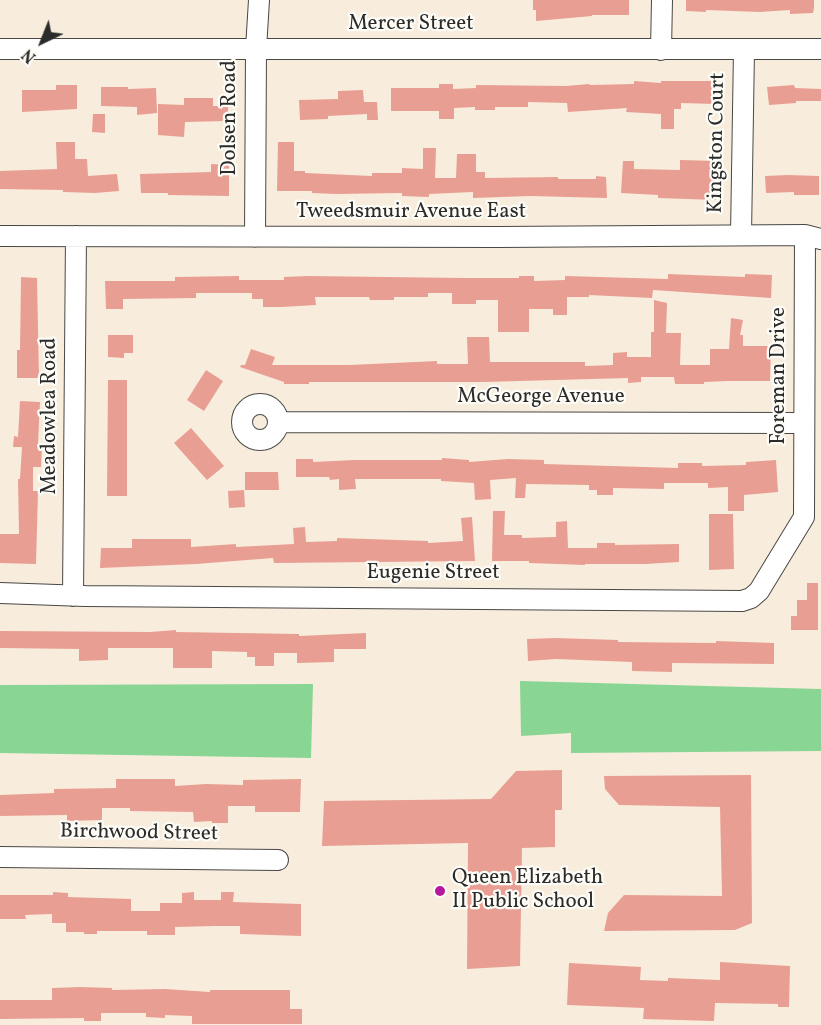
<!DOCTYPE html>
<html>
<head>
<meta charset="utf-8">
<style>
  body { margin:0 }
  #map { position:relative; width:821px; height:1025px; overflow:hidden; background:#f8eddc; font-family:Vollkorn,serif }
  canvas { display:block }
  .north { position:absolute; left:12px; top:12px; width:60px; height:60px; -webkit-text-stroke:4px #fdfcf7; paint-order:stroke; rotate:223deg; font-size:16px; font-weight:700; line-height:24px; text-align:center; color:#2b2b2b }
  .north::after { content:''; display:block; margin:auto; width:21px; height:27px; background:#2b2b2b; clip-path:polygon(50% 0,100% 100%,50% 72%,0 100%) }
</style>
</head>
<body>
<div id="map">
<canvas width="821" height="1025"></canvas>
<div class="north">N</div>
</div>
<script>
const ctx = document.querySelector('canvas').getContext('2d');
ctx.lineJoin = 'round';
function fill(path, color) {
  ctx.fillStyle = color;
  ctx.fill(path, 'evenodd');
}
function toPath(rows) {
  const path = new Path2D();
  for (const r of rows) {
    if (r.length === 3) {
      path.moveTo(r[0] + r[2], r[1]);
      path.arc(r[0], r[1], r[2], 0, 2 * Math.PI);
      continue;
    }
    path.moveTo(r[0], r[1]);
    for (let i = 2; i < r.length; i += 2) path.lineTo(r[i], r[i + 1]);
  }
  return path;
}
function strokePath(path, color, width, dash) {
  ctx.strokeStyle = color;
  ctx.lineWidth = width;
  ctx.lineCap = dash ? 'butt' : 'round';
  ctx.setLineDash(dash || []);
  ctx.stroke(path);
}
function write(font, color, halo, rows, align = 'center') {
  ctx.font = font + ' Vollkorn,serif';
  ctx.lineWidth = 4.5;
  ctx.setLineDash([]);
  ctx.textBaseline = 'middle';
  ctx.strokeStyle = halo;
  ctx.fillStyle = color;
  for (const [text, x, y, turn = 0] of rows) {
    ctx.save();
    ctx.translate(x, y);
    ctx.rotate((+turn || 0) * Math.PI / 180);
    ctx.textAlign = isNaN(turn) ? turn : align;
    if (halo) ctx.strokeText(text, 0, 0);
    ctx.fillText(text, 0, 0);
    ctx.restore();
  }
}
const green = toPath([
  [520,681,821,689,821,751,571,753,571,733,521,736],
  [313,684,311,758,0,753,0,685]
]);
const building = toPath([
  [533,0,629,0,629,15,592,15,592,16,536,21,536,10,533,10],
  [686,0,814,0,814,8,813,13,790,14,790,10,760,12,706,10,706,12,686,11],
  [634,81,661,83,661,81,716,81,715,104,681,103,681,109,674,109,674,129,661,129,661,114,626,112,627,108,568,112,567,103,528,102,528,107,495,107,495,110,475,110,475,107,454,108,454,119,439,119,439,111,391,111,391,88,439,88,439,84,453,84,453,89,476,88,476,85,566,86,589,84,590,85,634,84],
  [56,85,77,85,77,109,22,112,22,90,56,90],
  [794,85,795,88,821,89,821,101,796,101,796,103,769,105,767,87],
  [101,87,128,87,128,89,156,88,157,113,137,115,137,107,101,106],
  [363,90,364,102,377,102,378,120,367,120,367,114,328,116,328,119,300,120,299,100,338,99,338,91],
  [184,98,213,98,213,106,228,106,228,121,185,122,184,137,158,135,158,104,184,105],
  [93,114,105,114,105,133,92,132],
  [56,142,75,142,75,159,87,159,88,176,117,174,119,191,95,193,63,192,63,190,0,189,0,171,57,169],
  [278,142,294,142,294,171,305,171,305,173,372,176,372,173,402,173,402,168,423,169,423,148,436,148,435,178,456,178,457,154,476,154,476,172,485,172,485,178,558,177,558,179,596,179,596,176,606,177,607,198,530,196,473,198,473,192,429,194,429,197,402,196,402,193,336,194,312,193,312,191,277,191],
  [680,160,717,161,716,200,658,198,658,195,621,193,623,161,634,161,634,169,680,170],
  [211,164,229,165,229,196,168,195,168,193,141,193,140,174,211,172],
  [788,175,819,176,819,195,794,195,794,192,766,193,765,176],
  [668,274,745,277,745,274,772,275,771,298,653,290,652,298,589,295,589,297,567,297,567,315,553,315,553,309,529,309,529,332,498,332,498,300,476,300,476,304,452,304,452,293,428,293,428,297,394,297,394,300,370,300,369,297,315,297,316,305,282,307,263,307,263,299,252,299,252,293,196,293,196,298,123,299,123,309,106,309,105,281,175,281,175,277,239,276,239,280,284,280,284,277,308,276,465,278,519,278,519,276,534,276,534,281,565,280,565,276,668,279],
  [21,277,37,278,39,378,17,378,17,350,20,350],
  [654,300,667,303,666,333,681,333,680,365,710,365,710,349,729,349,731,318,743,320,740,335,743,335,743,346,771,346,770,381,728,381,704,382,704,384,675,384,674,377,641,377,641,382,628,383,628,378,483,382,309,382,309,384,284,384,284,382,240,367,241,365,245,365,251,349,275,357,272,365,349,365,437,361,437,364,468,364,467,337,489,337,490,362,585,362,585,366,613,365,613,353,627,352,627,357,651,357,651,332,654,332],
  [108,335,133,335,133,353,124,353,124,358,108,357],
  [206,370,223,381,204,411,187,400],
  [108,380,127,380,127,496,107,496],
  [20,401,40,402,38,444,42,444,41,467,33,467,33,491,38,491,36,564,0,563,0,534,19,534,18,479,20,479,22,447,13,447,14,436,18,437],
  [191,428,224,466,207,480,174,443],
  [442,458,469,460,469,462,508,459,544,460,544,464,678,468,678,463,702,463,702,466,746,465,746,462,776,460,778,492,744,495,744,511,728,511,728,487,708,488,708,483,664,483,664,489,613,488,613,495,597,495,597,490,589,490,589,485,526,484,525,498,515,498,516,478,490,480,491,499,475,500,474,483,441,481,441,479,355,479,356,489,339,490,339,479,330,480,329,477,296,477,296,459,313,459,313,462,354,460,442,460],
  [245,472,278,472,279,490,245,490],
  [244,490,245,507,229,508,228,491],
  [493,511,505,511,504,535,522,535,522,538,556,537,556,522,567,521,568,548,597,548,597,543,615,543,615,545,679,544,679,562,645,564,585,564,585,565,529,563,529,561,492,561],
  [709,514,733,514,734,569,709,570],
  [472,517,475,561,274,563,273,558,196,564,100,568,101,548,132,548,132,539,191,539,191,547,236,544,236,547,294,544,293,528,305,527,306,542,337,541,337,538,428,541,428,543,463,541,461,518],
  [807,583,818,583,818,630,791,630,791,616,797,616,797,600,807,600],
  [176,630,176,632,299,634,299,636,366,633,366,649,334,649,334,662,297,663,297,653,274,653,274,666,255,666,255,657,247,657,247,652,212,651,212,668,173,668,173,648,108,648,108,660,79,661,79,649,0,648,0,631,150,632],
  [556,638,618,640,618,642,716,643,716,641,774,643,774,664,672,663,672,672,632,671,632,662,556,659,528,661,527,639],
  [562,770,562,810,555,810,555,847,522,848,520,966,467,969,468,843,322,846,324,801,491,799,516,771],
  [751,775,752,923,735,930,604,931,608,913,624,895,722,896,720,807,619,805,605,789,604,776],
  [116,779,175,779,175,786,206,784,243,785,243,780,301,779,300,812,255,812,255,806,228,806,228,823,212,823,212,821,194,822,193,812,130,811,130,808,102,808,102,820,67,821,67,815,0,816,0,795,54,793,54,789,116,788],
  [53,892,68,893,68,897,131,899,131,911,160,911,160,903,182,903,182,893,194,892,194,900,221,900,221,892,234,892,233,902,301,904,301,936,240,934,240,926,215,926,175,927,175,935,147,935,147,931,97,931,97,934,84,934,84,932,66,932,66,923,52,923,52,914,25,915,26,919,0,919,0,895,53,895],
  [720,962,790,966,789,1007,778,1007,778,1004,715,1003,714,1021,643,1019,644,1008,567,1005,569,963,641,967,640,980,668,981,668,978,720,980],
  [80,987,112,988,112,990,165,989,210,992,210,990,290,990,290,1009,302,1009,302,1024,192,1024,192,1016,165,1015,165,1018,146,1017,146,1013,101,1013,101,1021,84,1021,84,1018,0,1019,0,1000,52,1000,52,988]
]);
const minor = toPath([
  [0,49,821,49],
  [661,50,662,0],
  [741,235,744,50],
  [0,236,498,237,805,235,821,239],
  [255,237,256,49,259,0],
  [260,422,18],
  [278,422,803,423],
  [804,517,805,235],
  [0,593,85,596,742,601,751,598,759,591,804,517],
  [73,596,76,236],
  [0,857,278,860]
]);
const markers = [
  [440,891,6,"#b5179e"]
];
const streetNames = [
  ["Mercer Street",411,25],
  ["Dolsen Road",231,118,-90],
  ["Kingston Court",718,143,-89],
  ["Tweedsmuir Avenue East",411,213],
  ["Foreman Drive",780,376,-90],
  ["McGeorge Avenue",541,398],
  ["Meadowlea Road",51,416,-90],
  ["Eugenie Street",433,574],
  ["Birchwood Street",139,834,1]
];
const poiNames = [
  ["Queen Elizabeth",452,879],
  ["II Public School",452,903]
];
fill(green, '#89d593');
fill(building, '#e99e94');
strokePath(minor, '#4a4846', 22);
strokePath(minor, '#fff', 20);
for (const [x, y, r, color] of markers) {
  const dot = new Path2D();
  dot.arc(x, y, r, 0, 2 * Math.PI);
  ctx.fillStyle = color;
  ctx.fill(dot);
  strokePath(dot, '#fdfcf7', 2);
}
write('21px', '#2b2b2b', '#fdfcf7', streetNames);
write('21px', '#2b2b2b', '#fdfcf7', poiNames, 'left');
</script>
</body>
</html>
